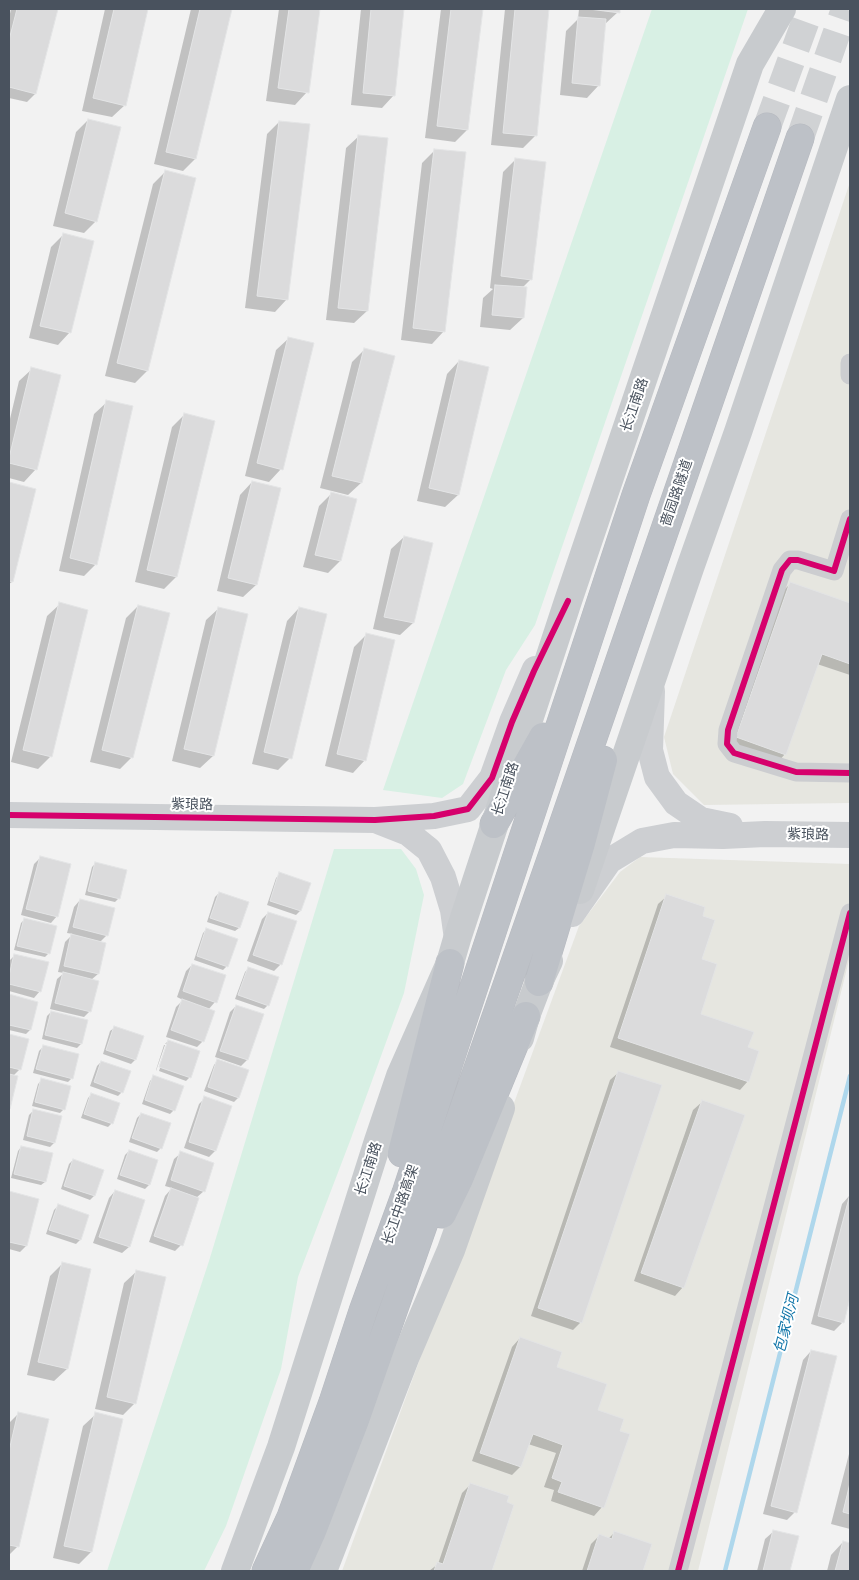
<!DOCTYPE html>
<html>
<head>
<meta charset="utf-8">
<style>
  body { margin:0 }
  #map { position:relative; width:859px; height:1580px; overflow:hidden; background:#f2f2f2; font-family:"Fira Sans",sans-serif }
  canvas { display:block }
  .frame { position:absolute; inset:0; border:10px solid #49525e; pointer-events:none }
</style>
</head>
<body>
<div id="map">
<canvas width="859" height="1580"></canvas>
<div class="frame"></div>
</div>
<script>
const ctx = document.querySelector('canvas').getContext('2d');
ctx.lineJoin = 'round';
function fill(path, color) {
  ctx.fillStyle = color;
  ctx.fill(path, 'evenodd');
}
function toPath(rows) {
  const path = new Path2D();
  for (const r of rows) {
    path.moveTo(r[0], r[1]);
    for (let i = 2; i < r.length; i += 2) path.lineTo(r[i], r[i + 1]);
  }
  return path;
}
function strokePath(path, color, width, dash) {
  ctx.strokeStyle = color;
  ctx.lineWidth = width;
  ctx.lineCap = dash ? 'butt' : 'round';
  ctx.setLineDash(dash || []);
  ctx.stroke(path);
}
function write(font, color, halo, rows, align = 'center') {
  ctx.font = font + ' "Fira Sans","Noto Sans SC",sans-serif';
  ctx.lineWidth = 4;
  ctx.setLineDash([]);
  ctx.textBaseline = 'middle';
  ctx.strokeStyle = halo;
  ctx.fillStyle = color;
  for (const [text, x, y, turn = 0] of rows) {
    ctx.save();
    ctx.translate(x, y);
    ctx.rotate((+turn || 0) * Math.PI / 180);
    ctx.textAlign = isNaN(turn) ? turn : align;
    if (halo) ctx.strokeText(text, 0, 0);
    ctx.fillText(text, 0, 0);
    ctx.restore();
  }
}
const commercial = toPath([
  [850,182,850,803,704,805,673,774,664,737],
  [640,857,850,864,850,956,698,1571,342,1571,579,926,620,872]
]);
const green = toPath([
  [652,9,748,9,535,625,506,670,463,784,442,798,383,790],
  [334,849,401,849,416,869,424,895,404,993,350,1141,298,1277,281,1369,226,1526,204,1571,107,1571,209,1261]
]);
const shadow = toPath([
  [11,9,56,9,35,94,27,102,9,98,9,18],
  [105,9,146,9,125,105,112,117,82,111],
  [191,9,231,9,195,159,183,171,154,164],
  [279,9,319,9,307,92,295,105,266,101],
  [361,9,403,9,394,95,382,108,351,105],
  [441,9,482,9,467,130,455,142,425,138],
  [505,9,548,9,535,136,523,148,491,145],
  [579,9,619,9,618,12,605,24,599,85,587,98,560,95,566,31,578,19],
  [88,120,96,221,84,233,53,226,76,132],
  [279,122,287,299,275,312,245,308,267,134],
  [359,136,367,311,354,323,326,320,346,148],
  [435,150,444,331,432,344,401,340,422,163],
  [515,160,531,279,522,288,523,318,510,330,480,327,483,298,493,289,490,288,503,172],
  [165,172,147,371,135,383,105,376,153,184],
  [63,235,70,332,58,345,29,338,51,247],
  [289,338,281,469,269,482,245,476,276,350],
  [365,349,393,356,361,483,348,495,320,488,352,362],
  [459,361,487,368,458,495,445,507,417,501,447,374],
  [32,369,36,469,24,482,9,478,9,423,19,381],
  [107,402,96,564,84,576,59,571,94,414],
  [184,415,214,422,176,577,164,589,135,582,172,427],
  [252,482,279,489,256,585,243,597,217,591,240,495],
  [9,483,34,490,12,582,9,584],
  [331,494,356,500,340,561,328,573,303,567,319,506],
  [404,537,432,544,413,623,400,635,373,629,391,549],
  [791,583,850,604,850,675,817,664,785,754,777,763,728,746,782,592],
  [60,604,87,611,50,757,38,769,11,762,47,616],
  [138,606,132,757,120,769,90,762,126,618],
  [219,608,246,615,213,756,200,768,172,761,206,620],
  [299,608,290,758,278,770,252,764,287,621],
  [366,635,365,760,353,773,325,766,354,647],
  [40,858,57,916,51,923,21,915,34,864],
  [96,863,119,898,115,902,85,895,92,867],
  [280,874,309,884,300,911,296,915,267,905,276,878],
  [219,893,239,928,235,931,207,922,215,897],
  [667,896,701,916,699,1015,747,1048,748,1081,740,1090,610,1047,658,904],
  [80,900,107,935,99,943,105,944,98,974,91,980,90,1011,84,1017,50,1009,57,979,64,973,58,972,65,942,73,934,67,933,74,907],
  [268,913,281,964,274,971,247,961,262,919],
  [25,919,49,953,45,957,14,950,21,923],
  [207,929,227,966,223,970,194,960,203,933],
  [15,955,40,991,34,998,9,991,9,961],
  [192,965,215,1002,208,1010,203,1041,197,1047,166,1037,176,1007,183,1000,177,997,186,971],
  [249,968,268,1005,264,1009,235,999,245,972],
  [9,996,36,1002,30,1030,26,1034,9,1030],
  [236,1006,247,1060,241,1066,215,1057,230,1012],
  [51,1012,81,1044,77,1048,42,1039,47,1016],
  [114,1028,142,1037,135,1060,131,1064,103,1054,110,1031],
  [9,1036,27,1040,20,1069,13,1076,9,1109],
  [168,1041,190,1077,186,1081,159,1071,168,1044,165,1044],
  [164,1045,165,1045,156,1071,156,1070],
  [43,1047,72,1078,68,1082,33,1073,39,1051],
  [217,1061,238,1098,234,1102,204,1091,214,1065],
  [101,1062,122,1092,118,1096,90,1086,97,1066],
  [619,1072,581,1322,573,1330,531,1316,610,1080],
  [154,1077,174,1110,170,1114,142,1104,150,1081],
  [42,1080,64,1109,60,1113,32,1106,38,1084],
  [92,1094,112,1123,108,1127,81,1118,88,1098],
  [205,1098,230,1107,215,1151,209,1157,184,1148,199,1104],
  [702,1102,683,1287,675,1296,634,1281,693,1110],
  [33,1111,54,1143,50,1147,23,1140,29,1115],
  [141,1114,161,1148,157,1152,129,1142,137,1118],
  [21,1147,45,1182,41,1185,11,1178,18,1151],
  [129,1151,157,1161,149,1185,145,1189,117,1179,125,1155],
  [181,1153,204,1191,196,1198,181,1245,175,1251,149,1242,165,1196,172,1188,165,1186,174,1159],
  [73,1160,94,1196,90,1200,61,1189,69,1164],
  [115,1191,144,1201,129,1247,122,1253,93,1243,109,1198],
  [9,1192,38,1200,26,1246,20,1252,9,1249],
  [850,1195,850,1293,843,1322,834,1331,811,1324,842,1204],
  [58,1206,88,1216,80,1240,76,1244,46,1234,54,1210],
  [62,1264,67,1369,54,1381,27,1375,50,1276],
  [137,1271,135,1403,123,1415,95,1409,124,1283],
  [520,1338,556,1368,602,1507,594,1516,551,1501,554,1490,544,1487,556,1453,528,1444,520,1467,512,1475,472,1461,512,1347],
  [811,1351,795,1512,787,1520,763,1514,803,1360],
  [18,1414,18,1546,9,1555,9,1423],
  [96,1414,91,1552,79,1564,53,1558,83,1426],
  [850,1450,850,1529,831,1524],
  [470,1485,512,1505,490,1571,429,1571,438,1564,462,1493],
  [774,1531,798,1537,789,1571,757,1571,765,1539],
  [614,1533,650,1545,642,1571,582,1571,591,1544,599,1536,608,1539],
  [843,1542,850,1544,850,1571,827,1571,831,1555]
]);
const stream = toPath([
  [725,1571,850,1076]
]);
const building = toPath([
  [17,9,58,9,36,94,9,87,9,40,17,9],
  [114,9,148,9,126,106,93,98,114,9],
  [200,9,232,9,196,159,166,152,200,9],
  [289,9,320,9,309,93,278,88,289,9],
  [371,9,404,9,395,96,363,93,371,9],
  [451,9,483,9,468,130,437,126,451,9],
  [515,9,549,9,537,136,503,133,515,9],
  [589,9,620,9,620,13,589,9],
  [578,17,606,19,600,86,572,83,578,17],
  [88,119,121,127,97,222,65,213,88,119],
  [279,121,310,124,288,300,257,296,279,121],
  [358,135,388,138,368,311,338,308,358,135],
  [434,149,466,152,445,332,413,328,434,149],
  [515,158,546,162,532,280,501,276,515,158],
  [165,170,196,178,148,371,117,363,165,170],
  [63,233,94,241,71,333,40,326,63,233],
  [495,285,527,287,524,318,492,315,495,285],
  [288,337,314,343,283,470,257,463,288,337],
  [364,348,395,356,362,483,332,476,364,348],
  [459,360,489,367,459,495,429,488,459,360],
  [31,367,61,375,37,470,9,463,9,458,31,367],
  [106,400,133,406,97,565,70,558,106,400],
  [184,413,215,421,177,577,147,570,184,413],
  [252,481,281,488,257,585,228,578,252,481],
  [9,482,36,489,13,582,9,581,9,482],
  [331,492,357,499,341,561,315,555,331,492],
  [404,536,433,543,414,623,384,617,404,536],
  [790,582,850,603,850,664,822,654,786,755,736,737,790,582],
  [59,602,88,610,52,757,23,750,59,602],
  [138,605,170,613,133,758,102,750,138,605],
  [218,607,248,614,214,756,184,749,218,607],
  [299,607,327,614,292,759,264,752,299,607],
  [366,633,395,640,366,761,337,754,366,633],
  [40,856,71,864,58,917,26,909,40,856],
  [95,862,127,870,120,899,88,891,95,862],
  [279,872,311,883,301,911,270,901,279,872],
  [219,892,249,902,240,928,210,918,219,892],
  [666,894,705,907,703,916,715,920,702,959,717,964,701,1014,754,1032,748,1047,759,1051,749,1082,618,1038,666,894],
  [80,899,115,908,108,936,73,927,80,899],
  [268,912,297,921,282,965,253,955,268,912],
  [24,918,57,926,50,954,17,946,24,918],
  [206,928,238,939,228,967,197,956,206,928],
  [71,934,106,943,99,974,64,966,71,934],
  [14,954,49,962,41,992,9,984,9,976,14,954],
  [192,964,226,975,217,1003,183,991,192,964],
  [248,967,279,977,269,1006,238,995,248,967],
  [63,972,99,981,91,1012,55,1003,63,972],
  [9,994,38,1002,31,1030,9,1025,9,994],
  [182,999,215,1011,204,1042,171,1030,182,999],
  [236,1005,264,1014,248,1060,220,1051,236,1005],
  [51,1011,88,1020,82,1044,45,1035,51,1011],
  [114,1026,144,1036,136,1060,106,1050,114,1026],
  [9,1034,29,1039,21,1070,9,1067,9,1034],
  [168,1040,200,1051,191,1078,159,1067,168,1040],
  [43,1045,79,1054,73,1079,36,1069,43,1045],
  [217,1059,249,1070,239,1098,208,1087,217,1059],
  [101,1061,131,1071,123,1093,94,1082,101,1061],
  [618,1071,662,1085,582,1323,538,1308,618,1071],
  [9,1074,18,1076,10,1109,9,1109,9,1074],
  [153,1075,184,1086,175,1111,145,1100,153,1075],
  [41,1078,71,1086,65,1110,35,1102,41,1078],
  [91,1093,120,1103,113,1124,84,1114,91,1093],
  [204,1096,232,1106,216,1151,189,1142,204,1096],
  [702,1100,745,1115,684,1288,641,1273,702,1100],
  [33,1109,62,1116,55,1143,27,1136,33,1109],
  [141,1113,171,1123,162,1149,132,1138,141,1113],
  [21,1146,53,1153,46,1182,14,1174,21,1146],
  [129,1150,158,1160,150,1185,120,1175,129,1150],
  [180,1151,214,1163,205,1192,171,1180,180,1151],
  [73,1159,104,1170,95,1196,64,1186,73,1159],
  [171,1188,199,1198,183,1246,154,1236,171,1188],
  [115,1190,145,1200,130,1247,99,1237,115,1190],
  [9,1191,39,1199,27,1246,9,1242,9,1191],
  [850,1194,850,1298,844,1323,818,1316,850,1194],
  [58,1204,89,1215,81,1240,49,1230,58,1204],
  [62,1262,91,1269,68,1369,38,1362,62,1262],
  [136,1270,166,1277,136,1404,107,1397,136,1270],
  [520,1337,562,1352,557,1367,607,1384,598,1410,624,1419,620,1431,630,1434,604,1508,558,1492,562,1482,552,1478,563,1445,533,1434,521,1467,480,1453,520,1337],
  [811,1350,837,1356,797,1513,771,1506,811,1350],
  [18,1412,49,1419,19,1547,9,1545,9,1451,18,1412],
  [95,1412,123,1419,92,1552,64,1546,95,1412],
  [470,1483,509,1496,507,1502,514,1505,492,1571,434,1571,437,1562,443,1564,470,1483],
  [850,1483,850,1514,843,1512,850,1483],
  [773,1530,799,1536,790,1571,763,1571,773,1530],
  [614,1531,652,1544,643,1571,587,1571,599,1534,612,1539,614,1531],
  [843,1541,850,1543,850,1571,835,1571,843,1541]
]);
const highwayTunnel = toPath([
  [767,127,810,9],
  [800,138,845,9]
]);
const street = toPath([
  [850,363,850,375],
  [850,519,834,571,798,560,790,560,782,570,728,730,727,744,734,753,796,772,850,773],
  [678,1571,850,913]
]);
const secondary = toPath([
  [652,691,650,750,657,777,676,803,701,820,730,826],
  [9,815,375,820,434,816,468,809,492,778,512,722,535,669],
  [380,822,408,833,429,850,443,877,453,910,457,939],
  [572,914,609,861,642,841,674,835,723,836,765,834,850,835]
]);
const primary = toPath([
  [580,890,690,568,738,432,850,99],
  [520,1038,526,1016,539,982,549,961],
  [235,1571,281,1447,378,1141,400,1076,450,963,457,939,568,601,750,64,782,9],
  [323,1571,406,1356,451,1250,501,1108]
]);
const highway = toPath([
  [494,824,543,737],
  [539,982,581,843,603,760],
  [402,1153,450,963],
  [442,1214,459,1179,526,1016],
  [266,1571,291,1517,333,1402,363,1311,406,1193,636,495,767,127],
  [294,1571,312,1531,355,1420,555,848,800,138]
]);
const cycleway = toPath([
  [850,519,834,571,798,560,790,560,782,570,728,730,727,744,734,753,796,772,850,773],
  [9,815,375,820,434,816,468,809,492,778,512,722,534,671,568,601],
  [678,1571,850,913]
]);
const streetNames = [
  ["长江南路",635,405,-71],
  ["啬园路隧道",677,493,-71],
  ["长江南路",506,789,-72],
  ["紫琅路",192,805,1],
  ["紫琅路",808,835,1],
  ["长江南路",369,1169,-72],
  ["长江中路高架",401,1205,-71]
];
const waterNames = [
  ["包家坝河",787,1324,-76]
];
fill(commercial, '#e6e6e0');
fill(green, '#d8f0e4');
fill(shadow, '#0003');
strokePath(stream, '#aed7ec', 4.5);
fill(building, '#dbdbdc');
strokePath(building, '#e3e4e5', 1);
strokePath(highwayTunnel, '#d0d2d4', 28, [28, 14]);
strokePath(highway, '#b7bac0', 29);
strokePath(street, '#cccdd0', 19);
strokePath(secondary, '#cdcfd2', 26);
strokePath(primary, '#c8cbce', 28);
strokePath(highway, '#bdc1c7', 28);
strokePath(cycleway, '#d6006c', 6);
write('14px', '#49525e', '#fff', streetNames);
write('italic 15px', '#1176a9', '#fff', waterNames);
</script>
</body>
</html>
